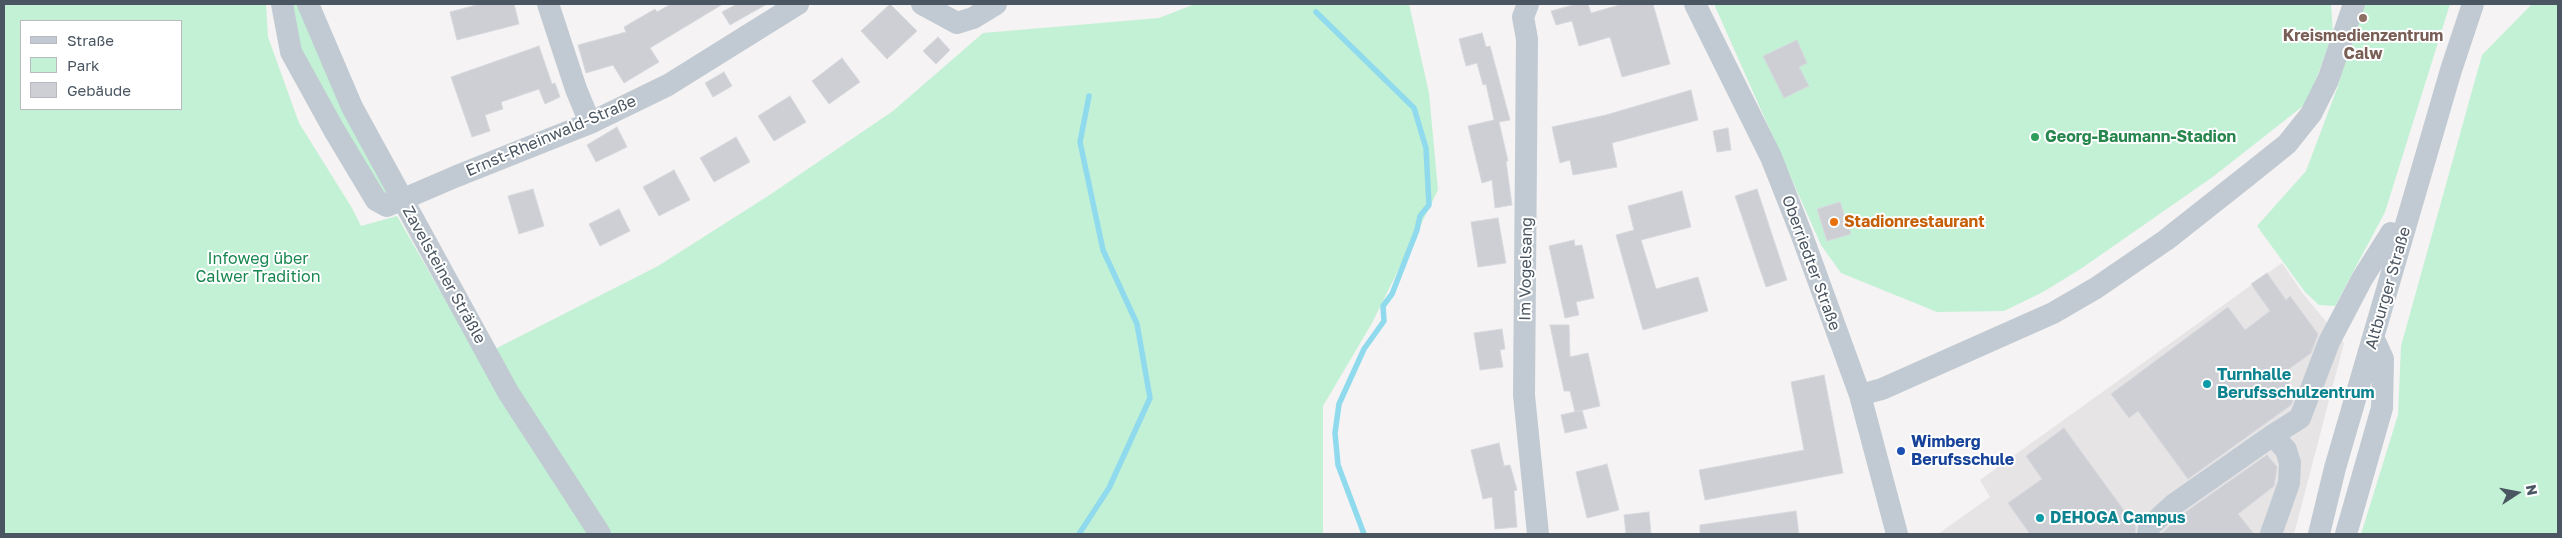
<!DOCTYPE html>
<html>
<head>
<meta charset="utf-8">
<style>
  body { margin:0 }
  #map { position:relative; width:2562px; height:538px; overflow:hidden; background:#f5f3f3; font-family:"Golos Text",sans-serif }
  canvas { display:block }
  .frame { position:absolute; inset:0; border:5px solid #4a5661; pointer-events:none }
  .legend { position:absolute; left:20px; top:20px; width:162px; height:90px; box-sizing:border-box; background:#fff; border:1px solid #b7bbc0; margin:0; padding:6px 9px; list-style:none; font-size:15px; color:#4a5661 }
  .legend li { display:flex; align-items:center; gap:10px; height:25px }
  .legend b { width:25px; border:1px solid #b7bbc0 }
  .north { position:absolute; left:2492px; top:468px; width:50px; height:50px; -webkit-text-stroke:4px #fff; paint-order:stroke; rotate:79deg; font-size:14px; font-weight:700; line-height:20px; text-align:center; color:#4a5661 }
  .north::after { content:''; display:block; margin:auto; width:18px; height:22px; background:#4a5661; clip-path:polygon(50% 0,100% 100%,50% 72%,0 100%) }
</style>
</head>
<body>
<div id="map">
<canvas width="2562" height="538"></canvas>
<div class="frame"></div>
<ul class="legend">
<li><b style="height:6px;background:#c1cad2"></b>Straße</li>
<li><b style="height:14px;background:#c3f1d5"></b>Park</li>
<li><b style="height:14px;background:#cdcfd5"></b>Gebäude</li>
</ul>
<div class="north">N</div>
</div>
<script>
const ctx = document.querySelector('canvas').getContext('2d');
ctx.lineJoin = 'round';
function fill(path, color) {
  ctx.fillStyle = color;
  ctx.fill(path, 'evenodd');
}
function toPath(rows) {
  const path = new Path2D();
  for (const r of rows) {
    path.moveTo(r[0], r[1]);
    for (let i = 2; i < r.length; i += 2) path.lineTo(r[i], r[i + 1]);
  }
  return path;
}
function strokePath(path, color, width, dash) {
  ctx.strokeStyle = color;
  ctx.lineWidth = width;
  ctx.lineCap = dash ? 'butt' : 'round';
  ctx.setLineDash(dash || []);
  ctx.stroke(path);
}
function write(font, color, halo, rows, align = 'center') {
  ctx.font = font + ' "Golos Text",sans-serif';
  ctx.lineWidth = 4;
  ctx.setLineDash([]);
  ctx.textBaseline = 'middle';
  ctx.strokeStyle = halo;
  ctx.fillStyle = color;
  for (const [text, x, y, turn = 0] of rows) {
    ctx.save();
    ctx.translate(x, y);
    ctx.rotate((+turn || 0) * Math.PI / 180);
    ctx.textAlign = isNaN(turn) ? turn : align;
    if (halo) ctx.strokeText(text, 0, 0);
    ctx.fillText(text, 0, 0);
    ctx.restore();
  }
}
const education = toPath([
  [2282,263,2304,295,2344,343,2294,534,1938,534,1990,497,1980,480]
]);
const green = toPath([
  [4,4,266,4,268,37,299,123,352,208,361,226,397,216,504,402,594,534,4,534],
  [21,21,181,21,181,109,21,109],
  [289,4,300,4,391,194,384,197,299,48],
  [1195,4,1409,4,1429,93,1438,190,1372,323,1323,406,1323,534,597,534,495,349,658,266,768,196,893,111,983,33,1159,18],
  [1714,4,2331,4,2333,32,2308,102,2214,176,2082,268,2043,292,2004,311,1937,312,1841,273,1821,245],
  [2362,4,2450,4,2385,212,2335,306,2319,305,2305,292,2257,226,2306,171,2338,86],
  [2532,4,2558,4,2558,534,2361,534,2398,415,2401,346,2482,55]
]);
const stream = toPath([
  [1316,12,1414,108,1426,148,1429,205,1420,216,1417,230,1392,294,1383,306,1384,321,1364,349,1339,404,1335,433,1338,465,1364,534],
  [1079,534,1109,488,1150,398,1137,324,1103,250,1080,142,1089,96]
]);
const building = toPath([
  [480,4,514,4,519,24,457,40,450,12,480,4],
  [671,4,723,4,650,48,659,62,624,83,613,65,586,73,578,45,626,32,624,27,655,9,657,12,671,4],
  [737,4,767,4,730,25,722,12,737,4],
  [890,4,917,31,887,59,861,31,890,4],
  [1577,4,1588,4,1591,13,1623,4,1653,4,1670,64,1622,77,1610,37,1579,46,1572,21,1556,25,1551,11,1577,4],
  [1482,33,1486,47,1490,46,1510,120,1499,122,1508,161,1506,161,1512,205,1495,208,1492,180,1482,183,1468,126,1494,120,1486,84,1483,85,1477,63,1466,66,1459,39,1482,33],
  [938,37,950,50,936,64,923,51,938,37],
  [1797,40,1807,63,1799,67,1809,86,1784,98,1763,56,1797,40],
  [539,46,552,84,555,83,560,97,545,104,539,89,501,102,503,109,485,115,490,131,472,137,451,77,539,46],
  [842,58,860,82,829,104,812,81,842,58],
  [724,72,732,86,713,97,705,83,724,72],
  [1691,90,1698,120,1612,143,1617,167,1573,175,1570,160,1560,163,1552,127,1606,115,1691,90],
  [790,96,806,122,774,141,758,116,790,96],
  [617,127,627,147,596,162,587,145,617,127],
  [1728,128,1731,150,1717,152,1713,131,1728,128],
  [736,137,750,162,714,182,700,158,736,137],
  [674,170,690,200,659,216,643,187,674,170],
  [533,189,544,226,519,234,508,196,533,189],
  [1757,189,1787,280,1766,287,1735,196,1757,189],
  [1682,191,1691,227,1641,240,1656,289,1698,277,1708,311,1643,330,1616,235,1634,230,1628,206,1682,191],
  [1840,202,1851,234,1827,241,1817,209,1840,202],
  [619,209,630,231,600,246,589,224,619,209],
  [1498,218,1506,263,1478,267,1471,222,1498,218],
  [1574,240,1575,246,1582,245,1594,298,1576,302,1579,315,1565,318,1549,246,1574,240],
  [2267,273,2286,300,2290,296,2318,334,2311,353,2282,374,2296,393,2291,405,2188,479,2138,411,2129,418,2111,394,2228,307,2245,330,2270,311,2251,284,2267,273],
  [1550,325,1569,325,1570,357,1588,353,1600,406,1575,412,1570,391,1564,391,1550,325],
  [1502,329,1505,349,1500,350,1503,367,1480,370,1474,333,1502,329],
  [1824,375,1843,473,1705,500,1699,470,1804,450,1791,382,1824,375],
  [1582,410,1587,428,1565,433,1561,415,1582,410],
  [2064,428,2136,527,2135,534,2030,534,2008,503,2042,479,2026,456,2064,428],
  [1499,443,1504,466,1510,465,1517,490,1514,491,1517,527,1495,529,1492,497,1483,499,1471,450,1499,443],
  [2267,455,2277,467,2274,486,2238,514,2254,534,2161,534,2184,513,2267,455],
  [1607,464,1619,510,1587,518,1576,472,1607,464],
  [1796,511,1799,534,1700,534,1700,525,1796,511],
  [1649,512,1651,534,1626,534,1624,515,1649,512]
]);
const minor = toPath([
  [282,4,291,52,334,130,376,200,387,206,457,176,590,123,668,85,798,4],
  [308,4,352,107,508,392,600,534],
  [548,4,576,89,590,123],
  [922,4,957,23,973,18,996,4],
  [1528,4,1523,17,1527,39,1524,395,1538,534],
  [1695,4,1771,157,1801,233,1860,395,1897,534],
  [1860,395,1882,389,2053,313,2096,288,2166,240,2247,176,2287,144,2311,114,2328,80,2354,4],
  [2273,435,2300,418,2329,342,2362,279,2391,233],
  [2148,534,2149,527,2173,505,2273,435,2286,450,2290,463,2289,483,2271,534],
  [2319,534,2335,468,2451,70,2473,4],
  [2346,534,2382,408,2383,359,2374,339]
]);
const markers = [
  [2363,18,5,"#8d6e63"],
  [2035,137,5,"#2e9e5b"],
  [1834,222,5,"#e8710a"],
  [2207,384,5,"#0f9aa8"],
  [1901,451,5,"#1a4fb4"],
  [2040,518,5,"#0f9aa8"]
];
const educationNames = [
  ["Kreismedienzentrum",2363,36],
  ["Calw",2363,54]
];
const streetNames = [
  ["Ernst-Rheinwald-Straße",551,136,-23],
  ["Oberriedter Straße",1811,263,70],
  ["Im Vogelsang",1526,269,-89],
  ["Zavelsteiner Sträßle",444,275,61],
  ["Altburger Straße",2388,288,-74]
];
const leisureNames = [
  ["Georg-Baumann-Stadion",2045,137]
];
const foodNames = [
  ["Stadionrestaurant",1844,222]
];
const parkNames = [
  ["Infoweg über",258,259],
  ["Calwer Tradition",258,277]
];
const cultureNames = [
  ["Turnhalle",2217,375],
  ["Berufsschulzentrum",2217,393],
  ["DEHOGA Campus",2050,518]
];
const transitNames = [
  ["Wimberg",1911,442],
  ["Berufsschule",1911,460]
];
fill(education, '#e6e4e5');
fill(green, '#c3f1d5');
strokePath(stream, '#90daee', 5.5);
fill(building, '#cdcfd5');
strokePath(building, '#d7d9de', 1);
strokePath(minor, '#c1cad2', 22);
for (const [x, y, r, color] of markers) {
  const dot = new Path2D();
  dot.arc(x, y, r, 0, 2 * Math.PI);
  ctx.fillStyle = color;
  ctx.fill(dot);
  strokePath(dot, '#fff', 2);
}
write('bold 16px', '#785e54', '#fff', educationNames);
write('16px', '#4a5661', '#fff', streetNames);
write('bold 16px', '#27864d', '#fff', leisureNames, 'left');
write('bold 16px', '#c56008', '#fff', foodNames, 'left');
write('16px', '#17864f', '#fff', parkNames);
write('bold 16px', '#0d838f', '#fff', cultureNames, 'left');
write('bold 16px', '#164399', '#fff', transitNames, 'left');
</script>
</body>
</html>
